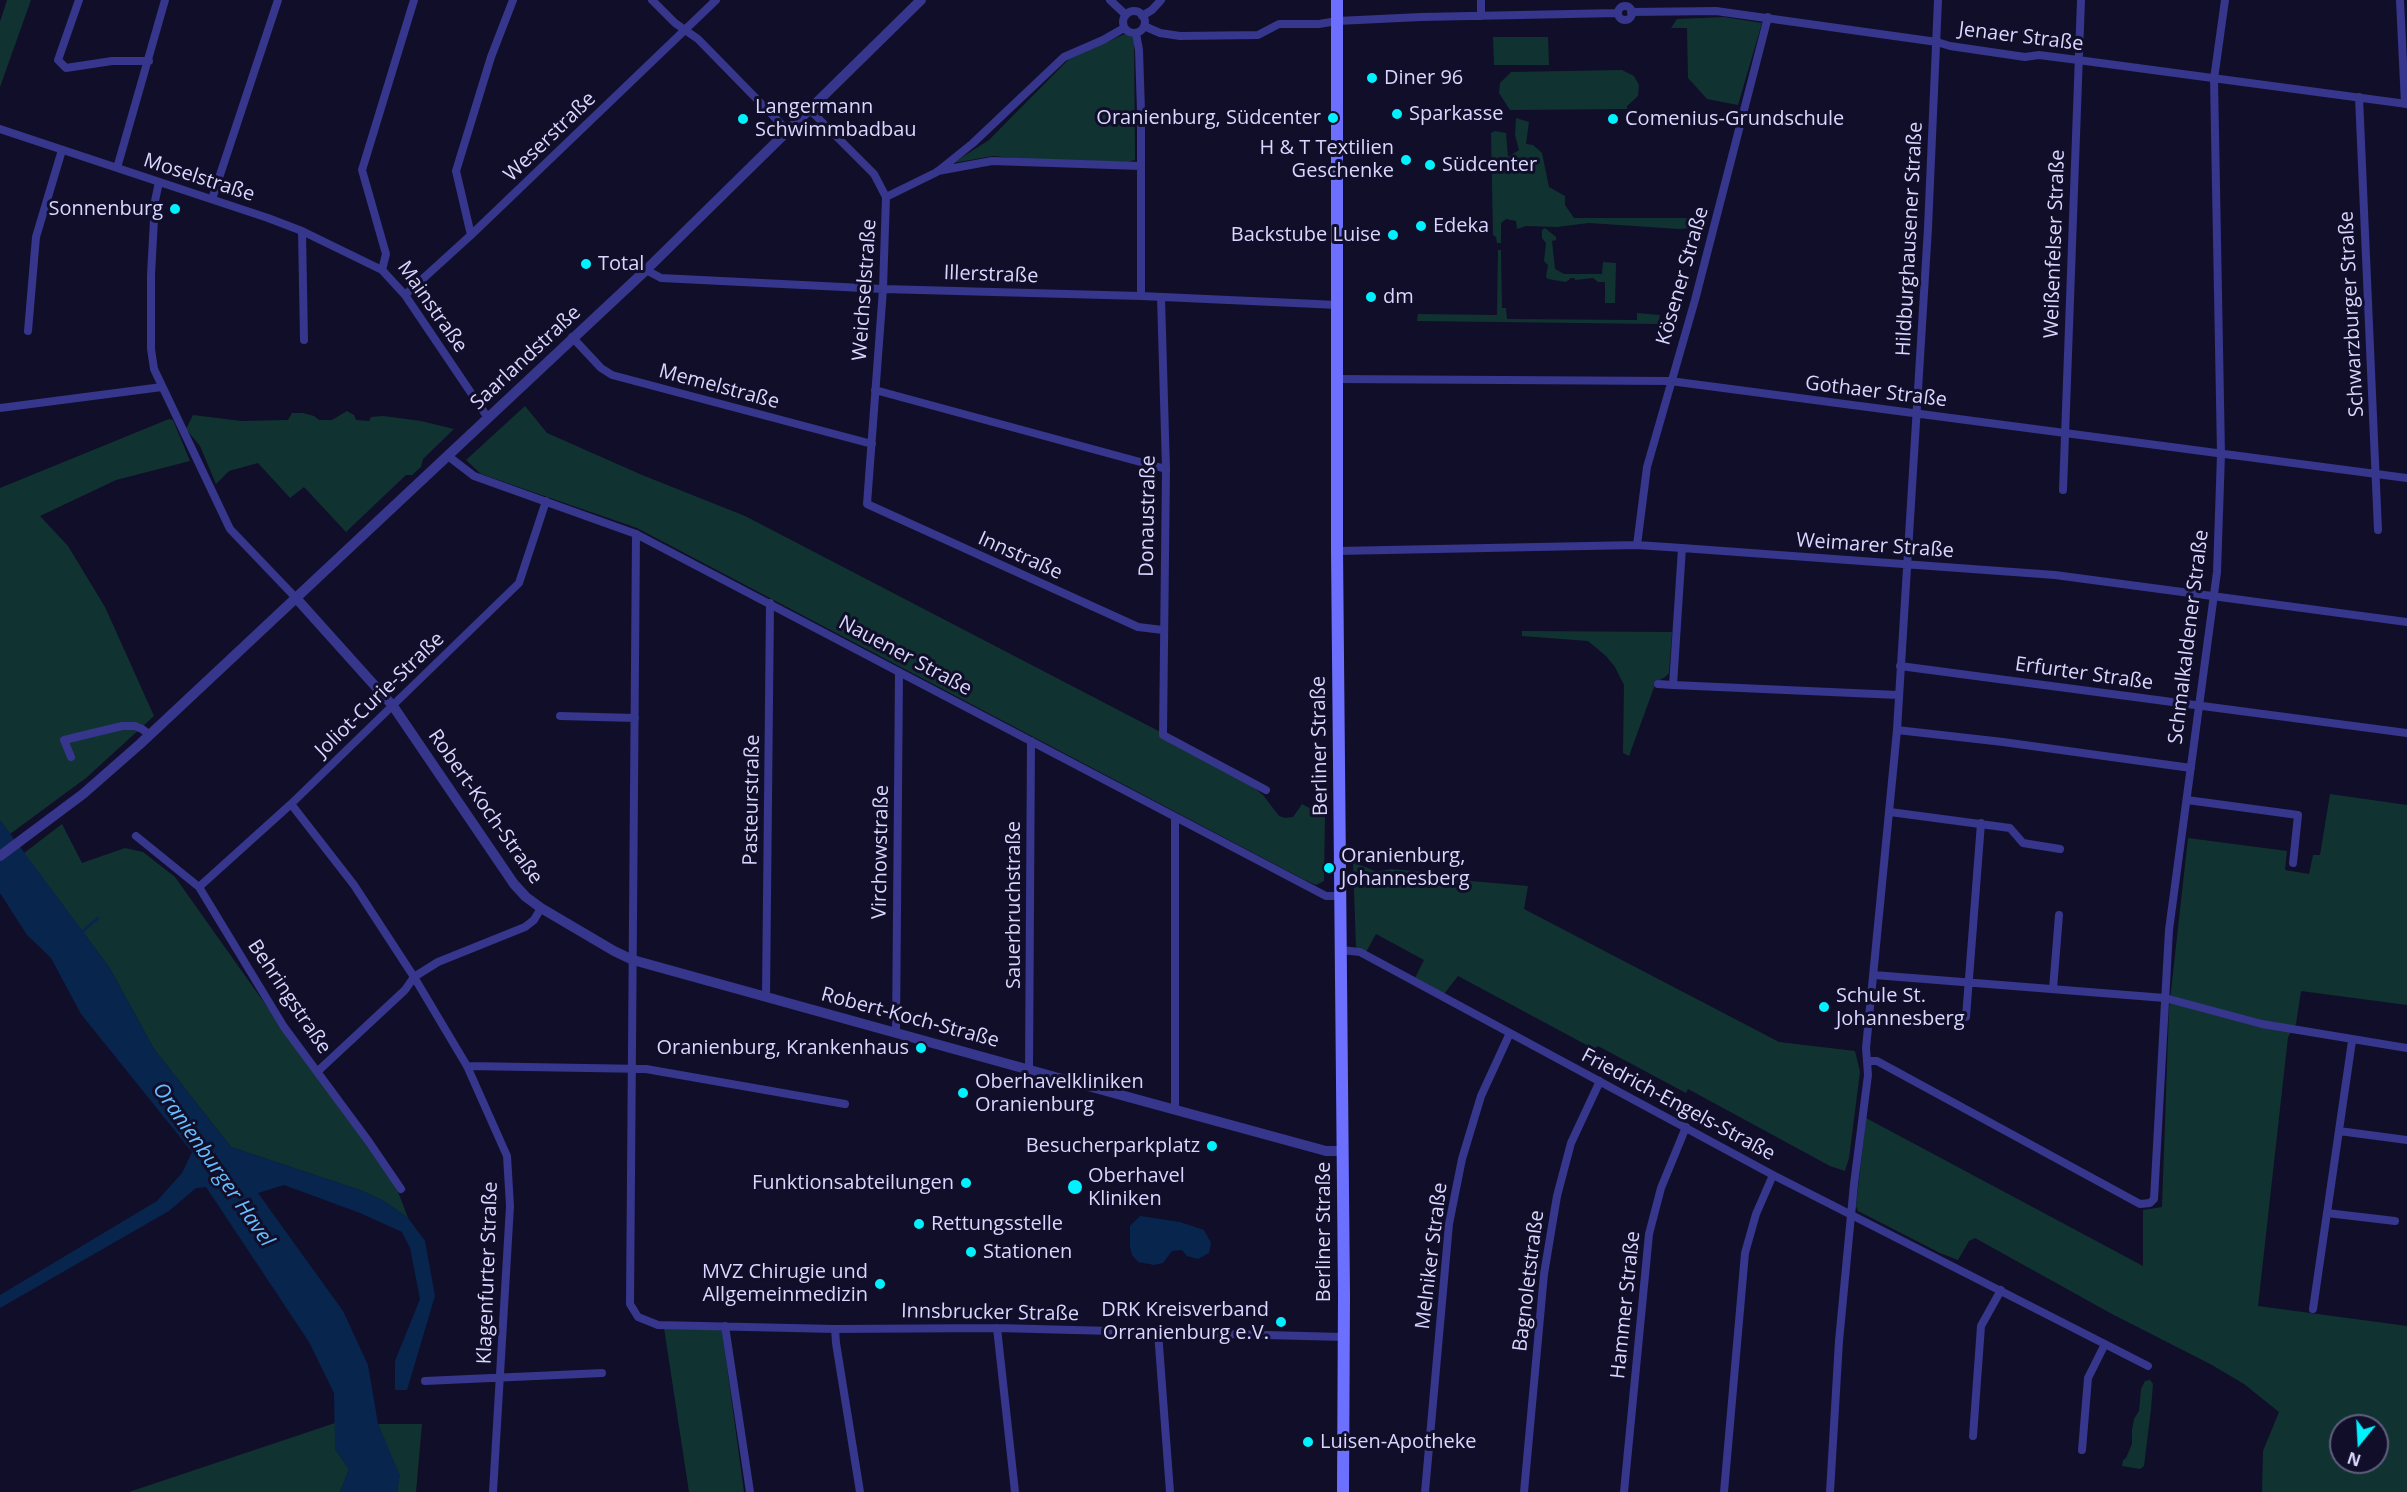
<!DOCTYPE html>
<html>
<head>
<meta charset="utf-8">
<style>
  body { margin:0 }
  #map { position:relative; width:2407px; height:1492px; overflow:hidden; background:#110e29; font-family:"Open Sans",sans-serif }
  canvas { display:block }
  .north { position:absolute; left:2329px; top:1414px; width:60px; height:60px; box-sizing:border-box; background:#110e29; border:2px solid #615e7f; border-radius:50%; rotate:198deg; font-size:16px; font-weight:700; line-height:24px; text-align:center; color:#d9d6ff }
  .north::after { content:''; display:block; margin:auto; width:21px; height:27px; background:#02f1ff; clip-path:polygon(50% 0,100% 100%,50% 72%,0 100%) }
</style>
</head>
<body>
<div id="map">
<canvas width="2407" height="1492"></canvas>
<div class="north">N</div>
</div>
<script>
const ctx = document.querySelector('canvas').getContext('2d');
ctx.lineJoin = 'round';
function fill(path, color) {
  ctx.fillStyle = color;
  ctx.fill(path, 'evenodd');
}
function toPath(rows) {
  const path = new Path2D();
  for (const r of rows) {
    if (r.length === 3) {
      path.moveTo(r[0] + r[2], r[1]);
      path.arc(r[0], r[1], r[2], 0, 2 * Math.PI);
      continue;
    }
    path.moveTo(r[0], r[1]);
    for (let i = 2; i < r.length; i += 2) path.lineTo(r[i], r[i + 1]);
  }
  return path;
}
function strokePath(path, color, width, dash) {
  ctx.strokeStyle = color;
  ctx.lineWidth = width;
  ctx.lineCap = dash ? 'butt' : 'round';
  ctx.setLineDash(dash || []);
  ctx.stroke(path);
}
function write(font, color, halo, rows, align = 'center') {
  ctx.font = font + ' "Open Sans",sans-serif';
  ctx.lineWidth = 6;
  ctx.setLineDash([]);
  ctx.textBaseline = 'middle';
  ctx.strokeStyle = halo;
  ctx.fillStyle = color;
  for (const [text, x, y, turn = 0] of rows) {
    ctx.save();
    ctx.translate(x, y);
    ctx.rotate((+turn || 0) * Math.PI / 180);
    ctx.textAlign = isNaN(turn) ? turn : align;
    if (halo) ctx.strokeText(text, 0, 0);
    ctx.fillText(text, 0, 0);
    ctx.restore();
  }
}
const green = toPath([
  [7,0,31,0,0,87,0,22],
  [1724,17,1762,23,1738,105,1707,99,1688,78,1687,28,1671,28,1677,19],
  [1127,33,1134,36,1135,160,1127,162,1025,159,993,156,953,163,989,140,1069,59],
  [1493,37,1548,37,1549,65,1494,65],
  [1622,70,1634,76,1639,85,1638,96,1627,106,1627,109,1510,110,1499,93,1500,83,1511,72],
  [1516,118,1529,122,1526,144,1533,145,1542,153,1549,187,1565,196,1565,205,1574,218,1692,218,1693,228,1679,229,1589,223,1557,227,1526,226,1517,229,1516,221,1506,219,1501,223,1501,243,1497,243,1496,237,1493,235,1491,133,1495,131,1506,133,1508,157,1519,150,1515,135],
  [1545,228,1556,237,1556,240,1552,241,1555,269,1564,274,1602,274,1603,262,1616,263,1615,303,1605,303,1605,282,1598,282,1593,278,1575,280,1575,278,1571,278,1566,282,1548,279,1546,277,1548,265,1544,261,1546,243,1542,238,1542,230],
  [1498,250,1501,250,1502,308,1506,308,1507,319,1637,320,1637,313,1660,315,1658,324,1417,321,1418,314,1497,315],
  [525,406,547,433,642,475,745,516,1249,778,1253,787,1263,795,1279,816,1285,818,1293,817,1302,804,1325,816,1324,881,1316,885,1301,878,637,528,481,474,466,460],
  [347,411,354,415,356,420,369,421,371,417,383,416,421,421,454,429,423,459,421,467,412,475,406,475,346,532,304,487,290,498,258,463,229,471,216,484,200,446,186,429,193,415,241,421,288,420,292,413,303,413,314,416,319,420,332,420],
  [169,419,173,420,190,461,116,480,40,516,68,546,105,607,154,716,86,778,10,834,0,820,0,488],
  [1522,631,1672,632,1669,673,1665,677,1656,682,1629,756,1623,753,1624,685,1615,667,1606,656,1588,641,1522,636],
  [2330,794,2407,805,2407,1005,2301,991,2296,1024,2288,1037,2258,1306,2407,1326,2407,1492,2262,1492,2263,1451,2279,1412,2244,1384,2212,1365,2112,1314,1975,1238,1969,1241,1958,1260,1940,1253,1858,1211,1856,1206,1866,1118,2143,1266,2143,1210,2162,1207,2169,1009,2188,838,2287,851,2285,870,2309,874,2313,855,2320,855],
  [2341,1426,2377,1426,2377,1462,2341,1462],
  [62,824,82,863,125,848,143,852,175,877,312,1070,394,1181,408,1218,384,1201,360,1190,231,1147,154,1049,109,967,24,853],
  [1353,862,1377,872,1391,869,1435,873,1437,878,1528,886,1524,909,1779,1042,1855,1051,1860,1072,1849,1158,1845,1171,1830,1166,1688,1089,1686,1093,1598,1046,1594,1049,1458,976,1444,994,1415,978,1424,960,1376,934,1366,952,1356,947],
  [664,1328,722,1330,744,1492,689,1492],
  [2150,1380,2153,1384,2151,1409,2144,1466,2140,1469,2122,1466,2123,1460,2126,1458,2132,1444,2132,1430,2134,1419,2139,1411,2141,1389,2145,1381],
  [335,1423,335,1449,349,1469,340,1492,129,1492],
  [378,1424,422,1424,416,1492,397,1492,399,1475]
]);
const water = toPath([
  [0,820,109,967,154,1049,231,1147,360,1190,384,1201,408,1218,425,1241,435,1296,407,1390,395,1390,395,1361,420,1299,410,1248,402,1232,360,1213,284,1185,258,1193,343,1311,368,1365,378,1424,400,1475,397,1492,340,1492,349,1469,335,1449,334,1393,309,1342,206,1187,196,1188,169,1211,0,1308,0,1295,157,1201,182,1173,192,1152,81,1014,51,958,27,935,0,893],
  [1140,1216,1180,1222,1204,1230,1211,1243,1209,1253,1198,1259,1187,1256,1182,1250,1172,1251,1163,1263,1154,1265,1138,1262,1132,1255,1130,1247,1130,1226]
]);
const stream = toPath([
  [81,933,98,918]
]);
const minor = toPath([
  [79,0,58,60,66,68,112,61,149,61],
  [414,0,362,170,386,254,382,270,405,295,488,418],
  [652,0,675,23,698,39,787,130],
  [1110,0,1126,15],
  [1481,0,1481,16],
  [2400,0,2405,104],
  [1625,13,7],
  [1134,22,11],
  [1631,12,1716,11,1937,42,1950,46,2025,57,2039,55,2078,60,2407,104],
  [1142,16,1152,10,1161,0],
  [1144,26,1160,33,1180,36,1258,35,1279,24,1319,24,1337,21,1421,17,1618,13],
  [1136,33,1139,50,1141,111,1141,296],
  [2359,97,2378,530],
  [809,109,874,174,886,197,883,289,867,504,1138,627,1163,630],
  [0,129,268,218,302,231,382,270],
  [117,168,165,0],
  [938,171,992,161,1141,166],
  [159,182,155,201,151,275,151,349,154,369,230,529,296,598],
  [886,197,937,172,973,143,1064,57,1103,40,1124,28],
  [212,199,278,0],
  [302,231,304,340],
  [471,235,456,171,491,57,513,0],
  [646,270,661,278,883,289,1141,296,1338,305],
  [405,295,471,235,716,0],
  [1161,297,1166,469,1163,735,1266,790],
  [28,331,36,237,62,150],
  [572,337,601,368,612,375,872,444],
  [1337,379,1670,381,2407,478],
  [875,390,1166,469],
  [0,408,162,387],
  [448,456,474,476,636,534,1326,896,1341,896],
  [2063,490,2081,0],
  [636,534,630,1304,638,1317,658,1325,835,1329,997,1328,1343,1337],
  [1637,545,1647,467,1695,300,1768,17],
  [1337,551,1637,545,1682,548,2055,575,2407,622],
  [1900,666,2407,733],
  [1658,684,1673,685,1682,548],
  [1673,685,1898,695],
  [560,716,635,718],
  [1897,730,2003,742,2191,768],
  [71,757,64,740,122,726,135,726,142,729,150,735],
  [2187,800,2298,815,2293,863],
  [291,804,354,885,414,977,467,1066,507,1156,510,1206,493,1492],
  [1890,812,2010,828,2023,843,2060,849],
  [136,836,199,887,284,1027,369,1142,401,1189],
  [199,887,291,804,519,583,546,501],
  [1341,950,1360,952,1773,1175,2148,1366],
  [1874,975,2165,998,2262,1024,2407,1048],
  [2053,989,2059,915],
  [766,997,770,603],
  [1966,1017,1981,823],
  [896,1032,899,672],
  [1868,1061,1877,1061,2140,1204,2150,1203,2154,1199,2169,930,2217,572,2221,454,2214,79,2225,0],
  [467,1066,646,1069,845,1104],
  [1029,1070,1031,741],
  [318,1071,405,990,414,977,438,962,525,927,534,920,541,908],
  [1175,1110,1175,818],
  [2339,1131,2407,1140],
  [2327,1213,2395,1221],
  [2313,1309,2352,1041],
  [725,1326,750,1492],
  [997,1328,1015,1492],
  [835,1329,836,1343,860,1492],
  [1158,1332,1170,1492],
  [425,1381,602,1373],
  [1973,1436,1981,1326,2001,1290],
  [2082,1450,2088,1378,2105,1344],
  [1425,1492,1449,1224,1462,1159,1481,1096,1510,1033],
  [1524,1492,1544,1274,1557,1196,1571,1143,1600,1081],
  [1624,1492,1649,1234,1661,1188,1686,1127],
  [1724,1492,1745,1253,1756,1214,1773,1175],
  [1830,1492,1839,1341,1854,1184,1868,1075,1866,1048,1897,730,1928,228,1938,0]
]);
const tertiary = toPath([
  [296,598,393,706,514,884,526,897,541,908,614,951,633,960,1055,1077,1326,1151,1343,1151],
  [0,856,83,794,140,744,646,270,921,0]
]);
const secondary = toPath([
  [1337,0,1337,551,1344,1295,1343,1492]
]);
const markers = [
  [1372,78,6,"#02f1ff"],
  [1397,114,6,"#02f1ff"],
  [1333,118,6,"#02f1ff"],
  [743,119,6,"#02f1ff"],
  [1613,119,6,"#02f1ff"],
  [1406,160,6,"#02f1ff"],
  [1430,165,6,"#02f1ff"],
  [175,209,6,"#02f1ff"],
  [1421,226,6,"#02f1ff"],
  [1393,235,6,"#02f1ff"],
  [586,264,6,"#02f1ff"],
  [1371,297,6,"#02f1ff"],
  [1329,868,6,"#02f1ff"],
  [1824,1007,6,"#02f1ff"],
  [921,1048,6,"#02f1ff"],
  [963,1093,6,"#02f1ff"],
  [1212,1146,6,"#02f1ff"],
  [966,1183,6,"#02f1ff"],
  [1075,1187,8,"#02f1ff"],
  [919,1224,6,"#02f1ff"],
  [971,1252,6,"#02f1ff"],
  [880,1284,6,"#02f1ff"],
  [1281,1322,6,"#02f1ff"],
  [1308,1442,6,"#02f1ff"]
];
const streetNames = [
  ["Jenaer Straße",2021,37,7],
  ["Weserstraße",550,137,-44],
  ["Moselstraße",199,178,18],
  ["Hildburghausener Straße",1910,239,-87],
  ["Weißenfelser Straße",2055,244,-88],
  ["Illerstraße",991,275,2],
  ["Kösener Straße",1683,276,-74],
  ["Weichselstraße",865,290,-86],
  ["Mainstraße",432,307,55],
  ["Schwarzburger Straße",2352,314,-93],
  ["Saarlandstraße",526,358,-43],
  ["Memelstraße",719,387,15],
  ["Gothaer Straße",1876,392,7],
  ["Donaustraße",1148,516,-89],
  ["Weimarer Straße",1875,546,4],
  ["Innstraße",1020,556,24],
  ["Schmalkaldener Straße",2189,637,-83],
  ["Nauener Straße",905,656,28],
  ["Erfurter Straße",2084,674,8],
  ["Joliot-Curie-Straße",380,695,-44],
  ["Berliner Straße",1320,746,-91],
  ["Pasteurstraße",752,800,-89],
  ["Robert-Koch-Straße",485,807,55],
  ["Virchowstraße",881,852,-89],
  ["Sauerbruchstraße",1014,905,-90],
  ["Behringstraße",289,997,56],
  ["Robert-Koch-Straße",910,1018,15],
  ["Friedrich-Engels-Straße",1678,1105,28],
  ["Berliner Straße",1324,1232,-90],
  ["Melniker Straße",1432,1256,-83],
  ["Klagenfurter Straße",488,1273,-88],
  ["Bagnoletstraße",1529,1281,-83],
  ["Hammer Straße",1626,1305,-84],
  ["Innsbrucker Straße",990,1313,1]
];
const poiNames = [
  ["Diner 96",1384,78],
  ["Langermann",755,107],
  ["Schwimmbadbau",755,130],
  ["Sparkasse",1409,114],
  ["Oranienburg, Südcenter",1321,118,"right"],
  ["Comenius-Grundschule",1625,119],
  ["H & T Textilien",1394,148,"right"],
  ["Geschenke",1394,171,"right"],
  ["Südcenter",1442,165],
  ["Sonnenburg",163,209,"right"],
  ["Edeka",1433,226],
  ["Backstube Luise",1381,235,"right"],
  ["Total",598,264],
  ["dm",1383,297],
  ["Oranienburg,",1341,856],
  ["Johannesberg",1341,879],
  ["Schule St.",1836,996],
  ["Johannesberg",1836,1019],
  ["Oranienburg, Krankenhaus",909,1048,"right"],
  ["Oberhavelkliniken",975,1082],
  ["Oranienburg",975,1105],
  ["Besucherparkplatz",1200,1146,"right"],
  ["Oberhavel",1088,1176],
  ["Kliniken",1088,1199],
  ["Funktionsabteilungen",954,1183,"right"],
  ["Rettungsstelle",931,1224],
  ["Stationen",983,1252],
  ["MVZ Chirugie und",868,1272,"right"],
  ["Allgemeinmedizin",868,1295,"right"],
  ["DRK Kreisverband",1269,1310,"right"],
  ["Orranienburg e.V.",1269,1333,"right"],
  ["Luisen-Apotheke",1320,1442]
];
const waterNames = [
  ["Oranienburger Havel",213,1165,55]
];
fill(green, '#103331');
fill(water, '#08254e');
strokePath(stream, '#08254e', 3);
strokePath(minor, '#35368c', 8);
strokePath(tertiary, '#35368c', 10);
strokePath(secondary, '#6d70ff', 12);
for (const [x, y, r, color] of markers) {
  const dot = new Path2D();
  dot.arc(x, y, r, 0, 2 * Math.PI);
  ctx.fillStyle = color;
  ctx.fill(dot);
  strokePath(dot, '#110e29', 2);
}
write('20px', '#d9d6ff', '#110e29', streetNames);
write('20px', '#d9d6ff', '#110e29', poiNames, 'left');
write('italic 21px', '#64beff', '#110e29', waterNames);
</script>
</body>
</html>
